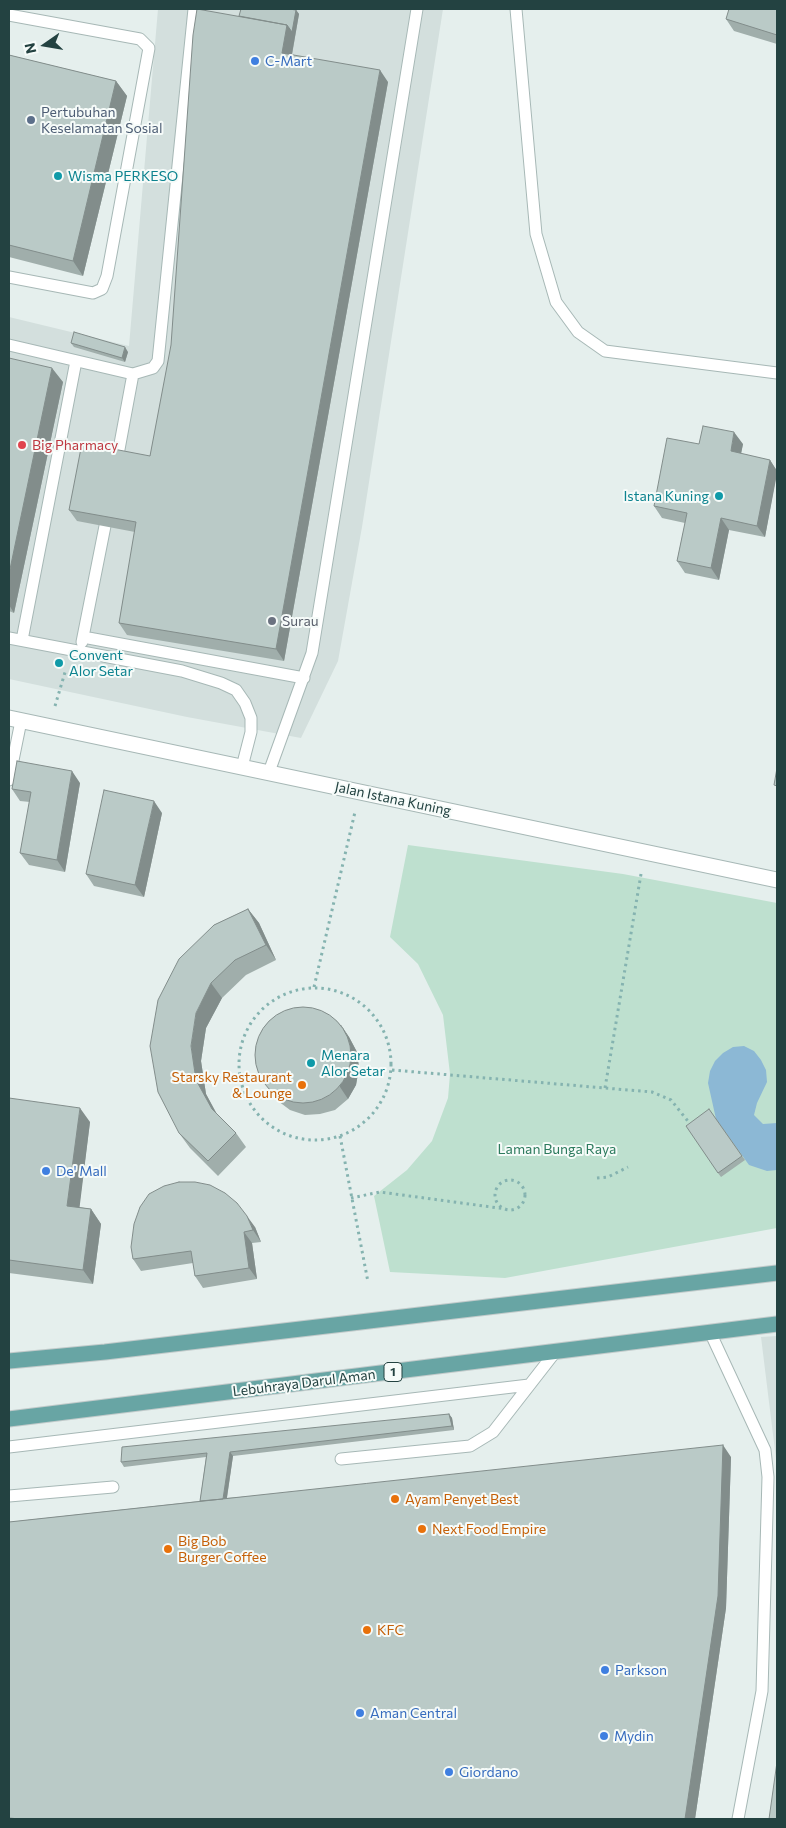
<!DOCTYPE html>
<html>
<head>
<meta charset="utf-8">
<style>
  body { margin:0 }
  #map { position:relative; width:786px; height:1828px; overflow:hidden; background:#e5efed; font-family:Commissioner,sans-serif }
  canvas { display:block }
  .frame { position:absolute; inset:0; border:10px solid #234241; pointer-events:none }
  .north { position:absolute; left:20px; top:20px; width:50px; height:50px; -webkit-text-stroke:4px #f6fbf9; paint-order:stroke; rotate:257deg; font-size:14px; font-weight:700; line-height:20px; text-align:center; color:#234241 }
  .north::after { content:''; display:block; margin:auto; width:18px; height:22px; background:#234241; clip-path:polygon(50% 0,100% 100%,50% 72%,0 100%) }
</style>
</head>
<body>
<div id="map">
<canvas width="786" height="1828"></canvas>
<div class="frame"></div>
<div class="north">N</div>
</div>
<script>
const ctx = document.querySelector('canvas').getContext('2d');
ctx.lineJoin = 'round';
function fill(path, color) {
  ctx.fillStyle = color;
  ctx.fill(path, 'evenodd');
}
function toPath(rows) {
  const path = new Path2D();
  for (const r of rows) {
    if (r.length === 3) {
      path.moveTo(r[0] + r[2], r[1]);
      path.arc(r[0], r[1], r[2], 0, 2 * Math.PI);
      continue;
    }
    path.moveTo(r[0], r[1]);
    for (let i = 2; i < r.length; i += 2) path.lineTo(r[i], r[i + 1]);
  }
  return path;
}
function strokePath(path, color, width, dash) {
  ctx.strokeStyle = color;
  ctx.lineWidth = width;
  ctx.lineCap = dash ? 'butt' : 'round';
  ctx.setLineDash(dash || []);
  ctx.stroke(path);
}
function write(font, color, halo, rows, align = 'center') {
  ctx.font = font + ' Commissioner,sans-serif';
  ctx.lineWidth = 4;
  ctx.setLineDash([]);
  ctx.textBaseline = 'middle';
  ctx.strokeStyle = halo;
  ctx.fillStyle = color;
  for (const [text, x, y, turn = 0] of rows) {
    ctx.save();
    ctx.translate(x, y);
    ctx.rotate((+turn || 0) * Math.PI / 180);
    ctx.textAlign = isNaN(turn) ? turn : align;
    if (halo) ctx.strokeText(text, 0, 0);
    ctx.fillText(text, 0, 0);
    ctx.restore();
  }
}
const built = toPath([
  [158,9,443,9,362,527,338,661,301,738,187,717,9,679,9,317,129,346],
  [777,1336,777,1467,761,1337]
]);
const green = toPath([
  [408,845,623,874,777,903,777,1228,505,1278,390,1272,374,1196,407,1170,432,1141,448,1098,450,1074,443,1015,418,964,390,937]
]);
const water = toPath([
  [744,1046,754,1051,761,1060,766,1070,767,1082,757,1103,754,1115,763,1124,777,1123,777,1170,767,1171,749,1165,716,1119,708,1083,710,1071,715,1061,723,1053,733,1047]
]);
const path = toPath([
  [55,706,66,669],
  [314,987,355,812],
  [315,1064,76],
  [392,1070,652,1092,671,1100,691,1125],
  [605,1088,641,874],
  [340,1136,368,1282],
  [597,1178,608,1177,628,1167],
  [510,1195,15],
  [351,1198,380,1192,506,1209]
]);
const lane = toPath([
  [516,9,536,234,556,302,578,332,605,351,777,373],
  [9,15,140,39,149,48,107,276,102,289,93,293,9,277],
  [9,345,133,374,153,368,158,361,194,9],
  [117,460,133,374],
  [83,637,304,678],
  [9,638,182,671,221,683,236,690,245,703,251,718,251,732,242,767],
  [22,640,76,361],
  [82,642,105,526],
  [269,772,312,653,417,9],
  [9,780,21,721],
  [710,1332,765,1450,768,1477,762,1691,738,1819],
  [9,1447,529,1385],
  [341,1459,470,1446,493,1432,556,1351],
  [9,1496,113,1487]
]);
const street = toPath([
  [9,718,777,880]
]);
const primary = toPath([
  [9,1361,105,1352,777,1273],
  [9,1419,777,1324]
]);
const wall = toPath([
  [777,9,777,44,734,31,726,19],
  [296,10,299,14,292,55,388,82,284,661,127,635,119,623,135,532,77,521,69,510,150,456,239,16],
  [9,55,116,81,127,96,83,276,9,257],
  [71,343,128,352,125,362,74,347],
  [9,358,63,382,14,613,9,611],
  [699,444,743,444,741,454,770,460,777,471,765,537,729,530,719,580,685,573,677,561,685,523,662,518,654,506],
  [80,783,65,872,29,865,20,853,30,802,20,801,12,789],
  [162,813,144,897,94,886,86,874],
  [248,909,259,923,276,960,246,975,222,998,206,1028,201,1061,206,1094,217,1114,236,1133,246,1147,218,1176,190,1148,179,1133,214,925],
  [341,1025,349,1037,357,1052,359,1068,356,1085,348,1099,335,1110,320,1114,305,1115,290,1110,278,1101,260,1077],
  [9,1098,90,1122,79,1207,91,1209,101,1224,93,1284,9,1273],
  [709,1109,745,1160,721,1177,718,1173],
  [255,1227,261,1242,252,1243,257,1279,203,1288,195,1276,193,1263,141,1271,133,1259],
  [449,1414,452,1418,454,1430,233,1456,227,1498,731,1457,726,1608,695,1819,9,1819,9,1522,200,1501,206,1457,124,1467,121,1462]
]);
const shadedWall = toPath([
  [296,10,299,14,290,65,282,53,287,25],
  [380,70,388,82,284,661,276,649],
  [116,81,127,96,83,276,73,261],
  [125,347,128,352,125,362,122,358],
  [52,368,63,382,14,613,9,605,9,574],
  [734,432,743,444,739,463,731,451],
  [770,460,777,471,777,474,765,537,757,526],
  [721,518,729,530,719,580,711,568],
  [72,771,80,783,65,872,57,860],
  [154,801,162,813,144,897,135,885],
  [248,909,259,923,276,960,266,945],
  [211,983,222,998,206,1028,201,1061,206,1094,222,1124,212,1109,196,1080,191,1046,196,1013],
  [341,1025,349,1037,357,1052,359,1068,356,1085,348,1099,340,1087],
  [80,1108,90,1122,78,1220,67,1206],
  [91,1209,101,1224,93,1284,83,1270],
  [247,1216,255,1227,261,1242,253,1230],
  [244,1232,252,1243,257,1279,249,1268],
  [449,1414,452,1418,454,1430,452,1426],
  [723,1445,731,1457,726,1608,695,1819,685,1819],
  [230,1452,233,1456,225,1510,222,1506]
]);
const building = toPath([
  [197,9,287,25,282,53,380,70,276,649,119,623,136,522,69,510,82,443,150,456,171,345,193,35,197,9],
  [241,9,289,9,296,10,292,32,287,25,239,16,241,9],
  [729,9,777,9,777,35,726,19,729,9],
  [9,55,116,81,73,261,9,245,9,55],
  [74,332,125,347,122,358,71,343,74,332],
  [9,358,52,368,9,574,9,358],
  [703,426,734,432,731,451,770,460,757,526,721,518,711,568,677,561,687,513,654,506,667,438,699,444,703,426],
  [17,761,72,771,57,860,20,853,31,792,12,789,17,761],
  [777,768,777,786,774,785,777,768],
  [104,790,154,801,135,885,86,874,104,790],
  [248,909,266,945,235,960,211,983,196,1013,191,1046,196,1080,212,1109,236,1133,208,1161,179,1133,158,1092,150,1046,158,1000,179,959,214,925,248,909],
  [303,1055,48],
  [9,1098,80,1108,67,1206,91,1209,83,1270,9,1260,9,1098],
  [709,1109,742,1156,718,1173,686,1126,709,1109],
  [179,1182,195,1182,210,1185,225,1193,237,1203,247,1216,253,1230,244,1232,249,1268,195,1276,191,1251,133,1259,131,1247,134,1224,140,1207,149,1194,164,1186,179,1182],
  [449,1414,452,1426,230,1452,223,1499,200,1501,207,1453,121,1462,122,1447,449,1414],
  [723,1445,718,1596,685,1819,20,1819,9,1818,9,1522,723,1445],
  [777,1762,777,1819,769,1819,777,1762]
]);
const markers = [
  [255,61,5,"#3f7fe0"],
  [31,120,5,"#5c6f8a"],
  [58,176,5,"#0f9aa8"],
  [22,445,5,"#e0444e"],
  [719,496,5,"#0f9aa8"],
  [272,621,5,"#6b7280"],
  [59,663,5,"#0f9aa8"],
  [311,1063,5,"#0f9aa8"],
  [302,1085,5,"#e8710a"],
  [46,1171,5,"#3f7fe0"],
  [395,1499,5,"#e8710a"],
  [422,1529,5,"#e8710a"],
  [168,1549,5,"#e8710a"],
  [367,1630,5,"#e8710a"],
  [605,1670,5,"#3f7fe0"],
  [360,1713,5,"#3f7fe0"],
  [604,1736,5,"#3f7fe0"],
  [449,1772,5,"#3f7fe0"]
];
const shields = [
  [393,1372,18]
];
const shieldNames = [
  ["1",393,1372]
];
const shopNames = [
  ["C-Mart",265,61],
  ["De' Mall",56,1171],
  ["Parkson",615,1670],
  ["Aman Central",370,1713],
  ["Mydin",614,1736],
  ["Giordano",459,1772]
];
const serviceNames = [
  ["Pertubuhan",41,112],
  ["Keselamatan Sosial",41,128]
];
const cultureNames = [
  ["Wisma PERKESO",68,176],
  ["Istana Kuning",709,496,"right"],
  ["Convent",69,655],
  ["Alor Setar",69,671],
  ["Menara",321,1055],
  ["Alor Setar",321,1071]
];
const healthNames = [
  ["Big Pharmacy",32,445]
];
const worshipNames = [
  ["Surau",282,621]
];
const streetNames = [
  ["Jalan Istana Kuning",393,799,12],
  ["Lebuhraya Darul Aman",304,1383,-7]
];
const foodNames = [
  ["Starsky Restaurant",292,1077,"right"],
  ["& Lounge",292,1093,"right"],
  ["Ayam Penyet Best",405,1499],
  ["Next Food Empire",432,1529],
  ["Big Bob",178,1541],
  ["Burger Coffee",178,1557],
  ["KFC",377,1630]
];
const parkNames = [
  ["Laman Bunga Raya",557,1149]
];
fill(built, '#d3dfdd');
fill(green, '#bee0cf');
fill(water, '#8cb8d5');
strokePath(lane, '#a7b8b6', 13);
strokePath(street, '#a7b8b6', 17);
strokePath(primary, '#c1caca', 17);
strokePath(path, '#85b3b0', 3, [2.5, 4]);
strokePath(lane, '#fff', 11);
strokePath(street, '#fff', 15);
strokePath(primary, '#68a5a4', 15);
fill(wall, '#a0aeab');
fill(shadedWall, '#828d8b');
fill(building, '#bacac7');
strokePath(building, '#828d8b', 1);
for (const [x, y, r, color] of markers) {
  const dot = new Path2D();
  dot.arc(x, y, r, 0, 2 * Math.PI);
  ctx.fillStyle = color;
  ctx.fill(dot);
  strokePath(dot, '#f6fbf9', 2);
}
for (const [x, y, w] of shields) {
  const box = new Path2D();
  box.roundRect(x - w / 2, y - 9.5, w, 19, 4);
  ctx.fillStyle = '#f6fbf9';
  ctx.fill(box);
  strokePath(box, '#234241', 1);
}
write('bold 12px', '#234241', null, shieldNames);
write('14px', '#366cbe', '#f6fbf9', shopNames, 'left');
write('14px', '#4e5e75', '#f6fbf9', serviceNames, 'left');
write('14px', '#0d838f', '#f6fbf9', cultureNames, 'left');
write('14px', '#be3a42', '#f6fbf9', healthNames, 'left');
write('14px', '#5b616d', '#f6fbf9', worshipNames, 'left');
write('14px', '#234241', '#f6fbf9', streetNames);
write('14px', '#c56008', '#f6fbf9', foodNames, 'left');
write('14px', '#2c7a5d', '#f6fbf9', parkNames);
</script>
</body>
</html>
